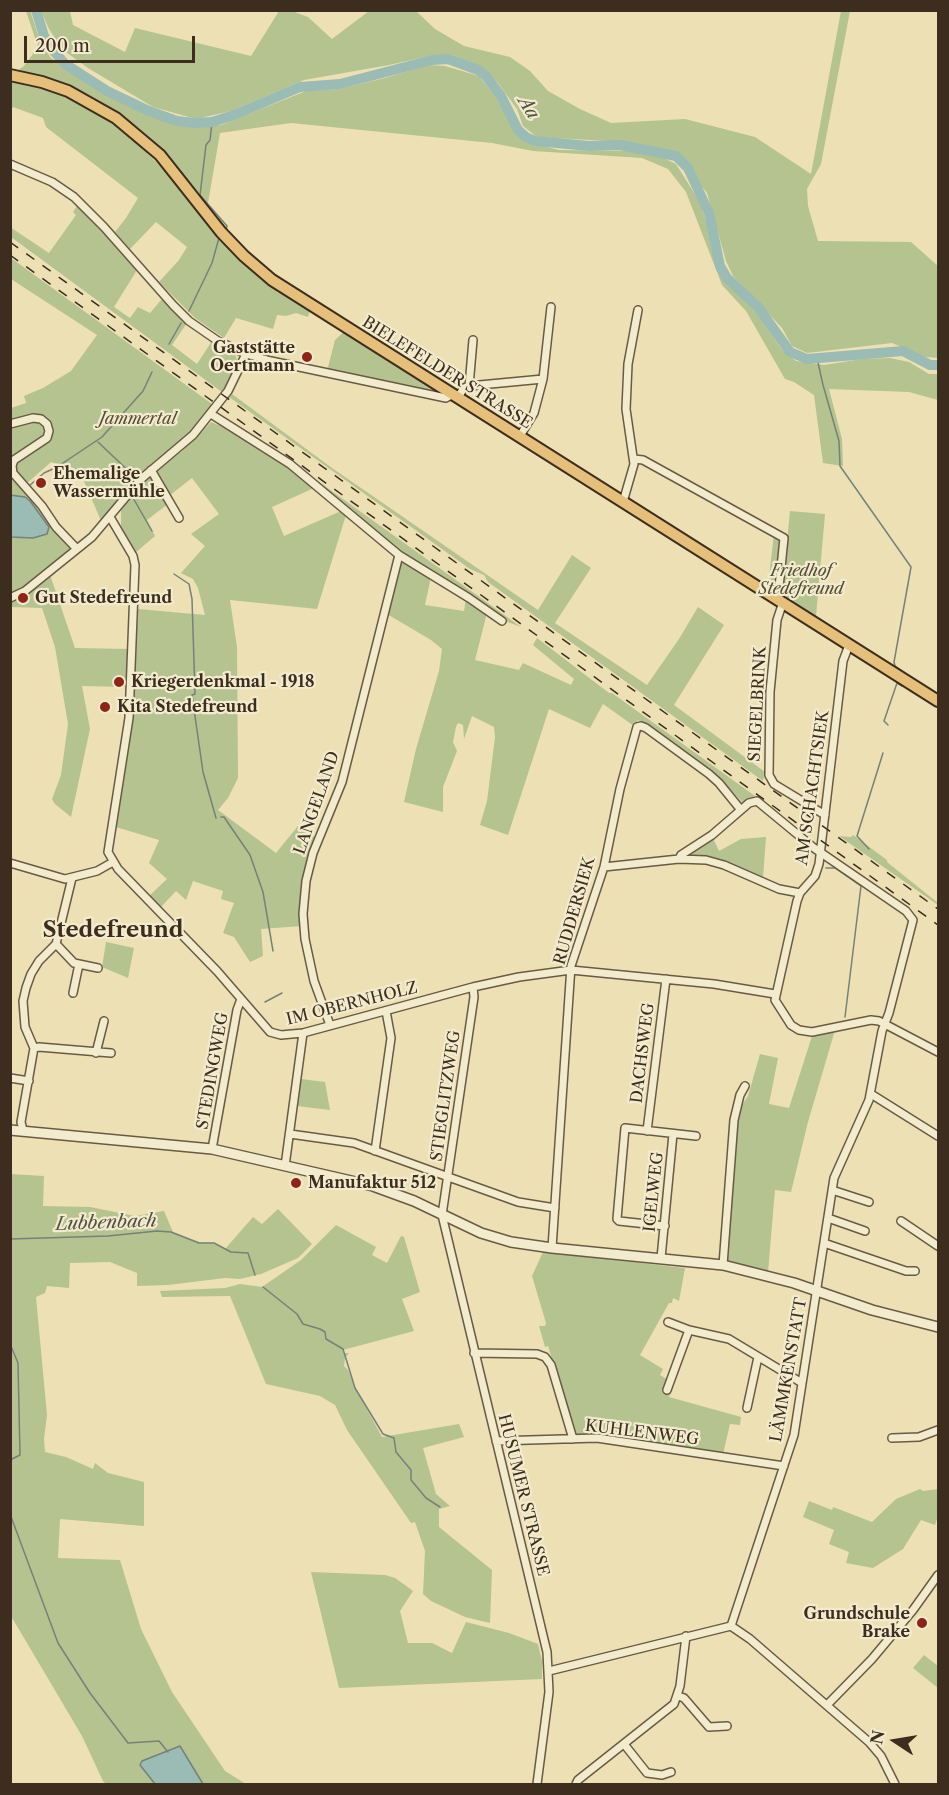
<!DOCTYPE html>
<html>
<head>
<meta charset="utf-8">
<style>
  body { margin:0 }
  #map { position:relative; width:949px; height:1795px; overflow:hidden; background:#ede0b4; font-family:"Libre Caslon Text",serif }
  canvas { display:block }
  .frame { position:absolute; inset:0; border:12px solid #3d2d1f; pointer-events:none }
  .north { position:absolute; left:865px; top:1711px; width:60px; height:60px; -webkit-text-stroke:4px #f3ebce; paint-order:stroke; rotate:282deg; font-size:16px; font-weight:700; line-height:24px; text-align:center; color:#3d2d1f }
  .north::after { content:''; display:block; margin:auto; width:21px; height:27px; background:#3d2d1f; clip-path:polygon(50% 0,100% 100%,50% 72%,0 100%) }
  .scale { position:absolute; left:24px; top:36px; width:171px; height:27px; box-sizing:border-box; border:3px solid #3d2d1f; border-top:0; padding-left:8px; font-size:18px; line-height:21px; white-space:nowrap; color:#3d2d1f; -webkit-text-stroke:4px #f3ebce; paint-order:stroke }
</style>
</head>
<body>
<div id="map">
<canvas width="949" height="1795"></canvas>
<div class="frame"></div>
<div class="north">N</div>
<div class="scale">200 m</div>
</div>
<script>
const ctx = document.querySelector('canvas').getContext('2d');
ctx.lineJoin = 'round';
function fill(path, color) {
  ctx.fillStyle = color;
  ctx.fill(path, 'evenodd');
}
function toPath(rows) {
  const path = new Path2D();
  for (const r of rows) {
    path.moveTo(r[0], r[1]);
    for (let i = 2; i < r.length; i += 2) path.lineTo(r[i], r[i + 1]);
  }
  return path;
}
function strokePath(path, color, width, dash) {
  ctx.strokeStyle = color;
  ctx.lineWidth = width;
  ctx.lineCap = dash ? 'butt' : 'round';
  ctx.setLineDash(dash || []);
  ctx.stroke(path);
}
function write(font, color, halo, rows, align = 'center') {
  ctx.font = font + ' "Libre Caslon Text",serif';
  ctx.lineWidth = 4.5;
  ctx.setLineDash([]);
  ctx.textBaseline = 'middle';
  ctx.strokeStyle = halo;
  ctx.fillStyle = color;
  for (const [text, x, y, turn = 0] of rows) {
    ctx.save();
    ctx.translate(x, y);
    ctx.rotate((+turn || 0) * Math.PI / 180);
    ctx.textAlign = isNaN(turn) ? turn : align;
    if (halo) ctx.strokeText(text, 0, 0);
    ctx.fillText(text, 0, 0);
    ctx.restore();
  }
}
const green = toPath([
  [30,10,38,35,50,57,69,72,113,98,148,115,196,127,221,125,306,91,339,89,385,78,429,65,445,66,479,76,496,97,515,132,530,143,559,150,633,151,664,158,676,164,701,204,721,275,754,309,782,350,796,361,824,365,862,359,890,358,909,362,929,374,938,374,938,400,909,392,829,389,842,439,843,466,823,463,814,395,794,382,785,379,746,311,722,285,686,192,668,169,642,158,533,151,492,143,291,123,220,133,208,203,170,160,132,123,89,95,63,84,16,72,24,66,38,47,26,11],
  [41,11,70,11,73,25,125,52,135,28,251,56,279,11,292,11,308,17,332,39,369,11,416,11,435,29,464,46,510,57,530,71,548,91,580,109,611,123,685,119,755,137,811,174,841,11,850,11,821,164,807,189,808,206,818,241,911,242,938,266,938,358,925,357,892,343,807,353,792,346,782,328,733,276,726,261,707,193,674,151,625,142,537,137,523,126,517,109,498,83,485,69,452,55,434,55,389,65,304,80,231,111,196,119,153,107,88,68,63,50,49,29],
  [11,79,37,84,80,100,117,125,168,173,246,263,280,292,310,310,308,317,296,313,286,316,277,315,273,329,236,318,224,338,195,318,159,282,179,260,187,247,156,222,130,249,115,232,126,218,138,198,46,127,43,118,13,107,11,110],
  [77,206,104,229,137,270,114,307,130,318,138,307,150,313,162,299,187,323,172,345,197,364,212,341,234,353,238,361,237,366,222,392,11,237,10,227,49,253,76,215,73,212],
  [11,258,212,404,210,407,211,412,102,523,83,479,72,468,51,462,26,484,19,485,42,512,54,531,72,548,48,569,75,648,129,649,125,687,82,686,90,729,71,817,55,804,52,799,61,775,68,724,55,647,42,608,11,607,11,408,26,403,24,396,43,388,71,371,97,335,11,279],
  [345,331,443,392,442,395,327,371,335,340],
  [232,394,332,468,538,610,572,555,591,568,555,623,647,685,679,639,698,607,724,625,674,705,765,772,763,781,488,582,484,575,470,569,229,397],
  [211,422,238,433,290,466,314,488,272,507,284,536,341,511,346,515,317,609,230,600,237,647,238,778,228,798,218,810,276,853,298,826,316,838,304,875,302,926,261,929,263,956,250,962,234,937,223,933,234,903,221,899,223,891,193,881,186,900,176,891,160,908,149,896,167,879,149,863,159,840,116,827,131,732,138,609,205,615,198,588,193,579,181,573,205,546,191,534,219,514,192,478,169,496,168,504,147,520,155,536,135,553,121,526,121,510,147,479,181,452],
  [294,464,449,575,521,627,505,621,411,561,317,485],
  [790,511,825,514,816,616,782,595],
  [774,534,781,538,777,585,774,590,768,586],
  [402,561,405,561,431,577,425,605,464,611,466,598,487,613,475,660,519,670,523,663,571,685,574,679,533,645,537,638,609,693,612,693,755,796,744,804,722,780,638,720,634,726,603,704,590,728,549,709,508,835,480,825,487,801,495,737,494,727,472,716,464,739,463,725,458,723,456,727,453,742,457,751,443,787,443,812,404,802,416,749,439,671,442,649,431,640,387,614,400,563],
  [853,835,887,860,887,862,938,903,938,905,839,836,851,837],
  [766,837,763,878,719,860,694,857,690,852,713,838,719,851,741,839],
  [106,942,134,948,128,978,102,967],
  [835,1030,808,1122,791,1192,775,1190,768,1272,730,1263,726,1259,739,1110,748,1096,760,1054,778,1058,769,1104,789,1108,813,1033],
  [301,1079,325,1082,330,1110,297,1106],
  [10,1174,44,1176,43,1206,90,1207,135,1216,164,1211,173,1232,199,1242,212,1243,225,1249,253,1217,262,1224,278,1209,312,1244,298,1258,261,1274,240,1279,225,1278,168,1285,137,1286,137,1273,110,1262,70,1263,69,1288,47,1286,45,1293,36,1297,47,1415,44,1439,45,1452,66,1457,93,1469,95,1463,108,1473,144,1482,144,1526,60,1519,58,1558,120,1560,141,1629,172,1692,225,1771,246,1784,106,1784,103,1781,82,1736,11,1616],
  [336,1225,376,1247,372,1255,387,1263,401,1236,404,1237,420,1292,402,1299,414,1331,343,1350,344,1353,349,1353,345,1358,344,1366,348,1370,356,1389,382,1437,459,1424,464,1437,423,1448,436,1494,450,1506,439,1509,439,1527,492,1570,490,1623,465,1617,431,1601,423,1594,425,1551,415,1522,411,1523,347,1430,335,1405,320,1396,266,1384,230,1296,162,1297,160,1291,225,1288,240,1284,262,1287,301,1260],
  [543,1252,685,1268,679,1301,673,1298,672,1303,669,1303,640,1355,663,1369,660,1375,668,1380,664,1390,671,1393,669,1397,741,1417,740,1425,730,1424,723,1454,598,1434,578,1434,574,1431,548,1346,545,1347,539,1326,545,1326,546,1323,532,1276],
  [920,1489,923,1491,938,1489,938,1516,935,1525,921,1520,903,1549,873,1568,846,1563,849,1552,829,1544,834,1530,803,1517,809,1501,832,1510,833,1507,872,1522,896,1499],
  [311,1572,385,1575,395,1578,405,1585,413,1591,400,1611,408,1643,432,1643,452,1653,466,1622,509,1633,538,1644,542,1661,542,1679,339,1688],
  [924,1655,938,1666,938,1688,913,1668]
]);
const water = toPath([
  [10,495,25,497,30,501,49,527,47,534,33,538,11,537,10,495],
  [180,1746,203,1784,155,1784,140,1765,142,1761,180,1746]
]);
const stream = toPath([
  [212,122,210,140,206,145,200,195,227,226,226,230],
  [189,311,212,263,219,238],
  [169,344,181,323],
  [817,358,823,385,839,441,840,466,911,567,894,662,895,666,908,675],
  [98,442,136,478],
  [142,484,132,496,152,531],
  [29,486,44,473,57,467,102,437,143,391,152,372],
  [174,574,189,584,192,599,195,694,192,695,203,772,216,818],
  [888,725,884,721,897,683,902,686],
  [221,817,224,817,250,855,263,892,273,951],
  [869,849,857,836,883,753],
  [826,868,835,868,861,886,845,1017],
  [265,1002,282,993],
  [10,1239,108,1236,157,1231,171,1232,199,1243,214,1243,231,1252,248,1253,255,1275],
  [263,1287,297,1314,303,1324,320,1329,325,1332,326,1339,343,1349,355,1388,383,1434,394,1438,396,1452,411,1470,411,1480,426,1498,440,1507],
  [10,1344,18,1363,20,1455,12,1459,10,1464],
  [10,1514,58,1643,90,1693,128,1743,159,1741,168,1752]
]);
const river = toPath([
  [36,10,44,36,52,49,65,64,107,91,149,111,177,121,194,123,212,122,234,115,300,87,340,84,432,60,448,59,478,70,486,76,501,96,518,130,526,137,535,141,589,146,620,145,676,156,688,168,709,213,720,266,727,278,758,307,790,352,807,359,903,351,930,365,938,365]
]);
const minor = toPath([
  [10,164,52,182,74,197,104,227,173,305,189,321,218,341,246,354,271,361,446,398,453,394],
  [469,386,473,340],
  [458,397,464,388,469,386,543,379],
  [211,414,290,464,399,555,342,782,313,853,306,881,303,914,305,939,314,981,330,1025],
  [10,424,33,418,41,419,47,424,49,431,47,438,14,460,12,466,13,473,42,506,56,527,77,549],
  [520,436,534,413,543,379,551,307],
  [634,459,643,460,784,538,779,587,774,597],
  [151,470,179,518],
  [623,502,634,464,626,409,628,364,638,310],
  [110,517,133,556,135,565,129,718,108,852,118,869,217,971,270,1032,281,1035,303,1033,473,987,519,977,571,970,714,984,775,994],
  [399,555,469,598,502,621],
  [10,598,25,591,92,537,141,479,193,435,228,391,246,354],
  [783,602,777,620,770,692,769,775,774,784,825,815],
  [849,645,843,661,819,864,815,876,800,893,797,901,775,1000,791,1025,799,1030,812,1032,871,1020,879,1021,938,1052],
  [679,859,681,855,712,835,749,803,757,801,814,848,906,911,913,920,889,1013,882,1031,869,1100,834,1178,794,1435,731,1626],
  [10,863,65,879,97,871,113,862],
  [604,867,679,859,706,860,724,865,779,889,800,893],
  [56,944,72,878],
  [56,944,74,963,98,968],
  [473,987,474,997,442,1215,547,1652,549,1692,537,1784],
  [73,993,79,964],
  [34,1048,39,1047,111,1053],
  [96,1053,104,1021],
  [10,1078,29,1081],
  [871,1094,938,1136],
  [23,1130,21,1122,34,1048,25,1027,23,1001,26,988,31,974,39,961,56,944],
  [647,1131,666,979],
  [290,1134,354,1143,518,1202,555,1208],
  [212,1149,237,1010,241,999],
  [375,1151,391,1038,386,1011],
  [285,1166,303,1033],
  [832,1190,869,1202],
  [828,1218,865,1231],
  [901,1221,938,1246],
  [665,1226,619,1221,617,1219,625,1128,696,1136],
  [824,1243,906,1271,915,1271],
  [552,1248,571,966,604,867,620,789,637,727,641,726,646,728,709,774,719,783,741,810],
  [661,1258,673,1134],
  [723,1265,734,1120,740,1095,745,1086],
  [668,1322,689,1330,729,1339,802,1383],
  [474,1353,537,1354,545,1357,551,1365,573,1439],
  [667,1390,689,1330],
  [747,1408,758,1357],
  [892,1438,919,1437,938,1430],
  [496,1441,597,1438,784,1466],
  [549,1671,731,1626,750,1639,869,1742,881,1756,895,1784],
  [678,1696,684,1698,709,1727,727,1726],
  [827,1705,872,1659,913,1610,938,1575],
  [624,1744,647,1773,662,1775,671,1772],
  [576,1784,578,1780,674,1704,680,1686,686,1636]
]);
const tertiary = toPath([
  [10,1130,212,1149,373,1186,414,1201,481,1233,511,1242,552,1248,723,1265,794,1283,872,1310,938,1327]
]);
const primary = toPath([
  [10,75,42,82,68,91,116,118,160,155,221,232,244,256,272,280,938,701]
]);
const rail = toPath([
  [10,242,938,909],
  [10,255,938,925]
]);
const markers = [
  [307,357,6,"#8f2418"],
  [41,483,6,"#8f2418"],
  [23,598,6,"#8f2418"],
  [119,682,6,"#8f2418"],
  [105,707,6,"#8f2418"],
  [296,1183,6,"#8f2418"],
  [922,1623,6,"#8f2418"]
];
const poiNames = [
  ["Gaststätte",295,348,"right"],
  ["Oertmann",295,366,"right"],
  ["Ehemalige",53,474],
  ["Wassermühle",53,492],
  ["Gut Stedefreund",35,598],
  ["Kriegerdenkmal - 1918",131,682],
  ["Kita Stedefreund",117,707],
  ["Manufaktur 512",308,1183],
  ["Grundschule",910,1614,"right"],
  ["Brake",910,1632,"right"]
];
const streetNames = [
  ["BIELEFELDER STRASSE",447,373,32],
  ["SIEGELBRINK",758,704,-87],
  ["AM SCHACHTSIEK",813,788,-82],
  ["LANGELAND",317,803,-71],
  ["RUDDERSIEK",575,911,-74],
  ["IM OBERNHOLZ",352,1004,-14],
  ["DACHSWEG",643,1053,-83],
  ["STEDINGWEG",213,1071,-80],
  ["STIEGLITZWEG",446,1096,-82],
  ["IGELWEG",654,1192,-84],
  ["LÄMMKENSTATT",789,1370,-80],
  ["KUHLENWEG",642,1433,7],
  ["HUSUMER STRASSE",523,1495,76]
];
const parkNames = [
  ["Jammertal",138,419],
  ["Friedhof",801,571],
  ["Stedefreund",801,589]
];
const waterNames = [
  ["Aa",528,108,58],
  ["Lubbenbach",106,1223,-2]
];
const districtNames = [
  ["Stedefreund",113,931]
];
fill(green, '#b4c390');
fill(water, '#9bbbb5');
strokePath(water, '#758279', 1.5);
strokePath(stream, '#758279', 1.5);
strokePath(river, '#9bbbb5', 10);
strokePath(minor, '#695a44', 10);
strokePath(tertiary, '#695a44', 12);
strokePath(primary, '#3d2d1f', 14);
strokePath(minor, '#f3ebce', 7);
strokePath(tertiary, '#f3ebce', 9);
strokePath(primary, '#e6c07a', 10);
strokePath(rail, '#3d2d1f', 1.5, [10, 10]);
for (const [x, y, r, color] of markers) {
  const dot = new Path2D();
  dot.arc(x, y, r, 0, 2 * Math.PI);
  ctx.fillStyle = color;
  ctx.fill(dot);
  strokePath(dot, '#f3ebce', 2);
}
write('bold 16px', '#3d2d1f', '#f3ebce', poiNames, 'left');
write('16px', '#3d2d1f', '#f3ebce', streetNames);
write('italic 16px', '#554b36', '#f3ebce', parkNames);
write('italic 18px', '#545044', '#f3ebce', waterNames);
write('bold 22px', '#3d2d1f', '#f3ebce', districtNames);
</script>
</body>
</html>
